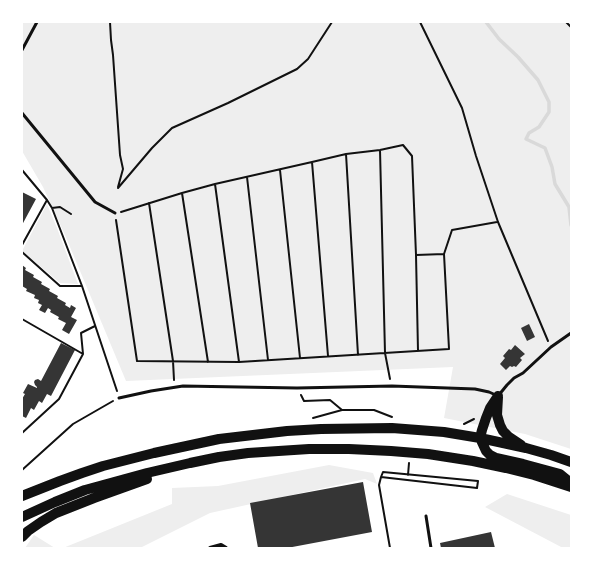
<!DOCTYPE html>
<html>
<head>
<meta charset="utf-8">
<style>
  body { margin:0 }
  #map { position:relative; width:593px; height:570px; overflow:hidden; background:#fff; font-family:Cabin,sans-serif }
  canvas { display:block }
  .frame { position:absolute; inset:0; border:23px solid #fff; pointer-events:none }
</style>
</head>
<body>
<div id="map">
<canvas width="593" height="570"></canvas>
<div class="frame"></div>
</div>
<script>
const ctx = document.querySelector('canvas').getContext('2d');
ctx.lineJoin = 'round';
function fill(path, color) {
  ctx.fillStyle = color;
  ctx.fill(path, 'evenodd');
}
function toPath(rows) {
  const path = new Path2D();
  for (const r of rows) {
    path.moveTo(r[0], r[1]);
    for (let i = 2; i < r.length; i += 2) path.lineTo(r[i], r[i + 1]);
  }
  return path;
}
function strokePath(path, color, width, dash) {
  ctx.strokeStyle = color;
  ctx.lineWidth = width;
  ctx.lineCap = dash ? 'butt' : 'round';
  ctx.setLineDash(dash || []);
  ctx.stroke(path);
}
const green = toPath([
  [22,22,571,22,571,449,525,434,444,418,453,367,126,381,65,235,43,187,22,151],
  [47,204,57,228,78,284,60,283,22,251],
  [329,465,373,473,377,484,365,479,210,513,140,548,63,548,172,504,172,488,218,486],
  [507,494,571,515,571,548,563,548,485,507],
  [34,535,55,548,25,548]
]);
const stream = toPath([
  [486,22,499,39,518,57,538,80,549,102,549,112,539,127,529,133,526,139,545,148,552,167,555,184,569,207,571,225]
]);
const building = toPath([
  [22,192,36,199,22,225],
  [22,265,26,268,25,270,34,275,33,277,42,282,41,284,50,289,49,291,58,296,57,298,66,303,65,305,70,308,71,305,76,308,71,317,77,320,69,334,62,330,66,323,58,319,59,317,50,312,51,310,48,308,45,313,39,310,42,305,38,303,39,300,34,298,35,295,26,291,27,289,22,286],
  [529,324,535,337,527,341,521,328],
  [61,343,75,350,51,396,47,394,42,403,39,401,34,410,31,408,26,418,22,416,22,399,25,394,23,393,28,384,37,388,37,387,35,385,34,382,35,380,38,379,41,381],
  [515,345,525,354,520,358,522,360,516,367,514,366,512,367,510,366,506,370,500,364,505,358,503,356,509,349,511,350],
  [363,482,372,532,287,548,258,548,250,503],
  [491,532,495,548,441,548,440,543]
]);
const path = toPath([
  [110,22,111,40,113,55,120,155,123,169,118,187],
  [420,22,462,108,476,156,498,222,548,341],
  [566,22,571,27],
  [380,150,385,353,390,379],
  [346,154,358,355],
  [312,162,328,356],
  [22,170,47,200,52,208,82,286,117,391],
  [280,170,300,358],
  [247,177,268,360],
  [118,188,152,148,172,128,228,103,297,69,308,59,332,22],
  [182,193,208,362],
  [149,203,173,361,174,380],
  [52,208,60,207,71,214],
  [121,212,182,193,215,184,239,362],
  [116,220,137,361,239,362,449,349,444,254,416,255,412,156,403,145,380,150,346,154,312,162,215,184],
  [22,245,47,200],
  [22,252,60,286,82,286],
  [444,254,452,230,497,222],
  [416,255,418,351],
  [22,319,83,354],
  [301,395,304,401,330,400,342,410],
  [313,418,342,410,374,410,392,417],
  [464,424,474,419],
  [22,433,59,399,83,354,81,333,95,326],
  [22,470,73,424,113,401],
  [408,475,409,463],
  [381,477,477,488,478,481,383,472,381,477,379,485,390,548]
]);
const service = toPath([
  [22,50,37,22],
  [22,113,95,202,115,213],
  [119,398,151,391,183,386,297,388,392,386,475,389,489,392,498,396,507,385,514,378,523,373,551,347,571,333],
  [426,516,431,548]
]);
const minor = toPath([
  [210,548,221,545,226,548]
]);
const primary = toPath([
  [498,396,490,408,486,418,482,430,480,438,486,451,490,455,496,458,523,464,560,474,571,483],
  [498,397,497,415,500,425,503,431,509,437,521,445],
  [22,496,60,481,82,473,103,466,154,453,219,439,287,431,321,429,392,428,444,432,480,438,526,448,551,455,571,462],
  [22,517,55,502,85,490,147,473,190,463,219,457,248,453,309,449,349,449,391,451,428,454,473,461,506,468,534,475,571,487],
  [22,537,28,531,41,522,56,513,94,498,147,479]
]);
fill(green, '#eee');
strokePath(stream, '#d9d9d9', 3.5);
fill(building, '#353535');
strokePath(path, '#111', 2);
strokePath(service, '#111', 3);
strokePath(minor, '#111', 4);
strokePath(primary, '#111', 10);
</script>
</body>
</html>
